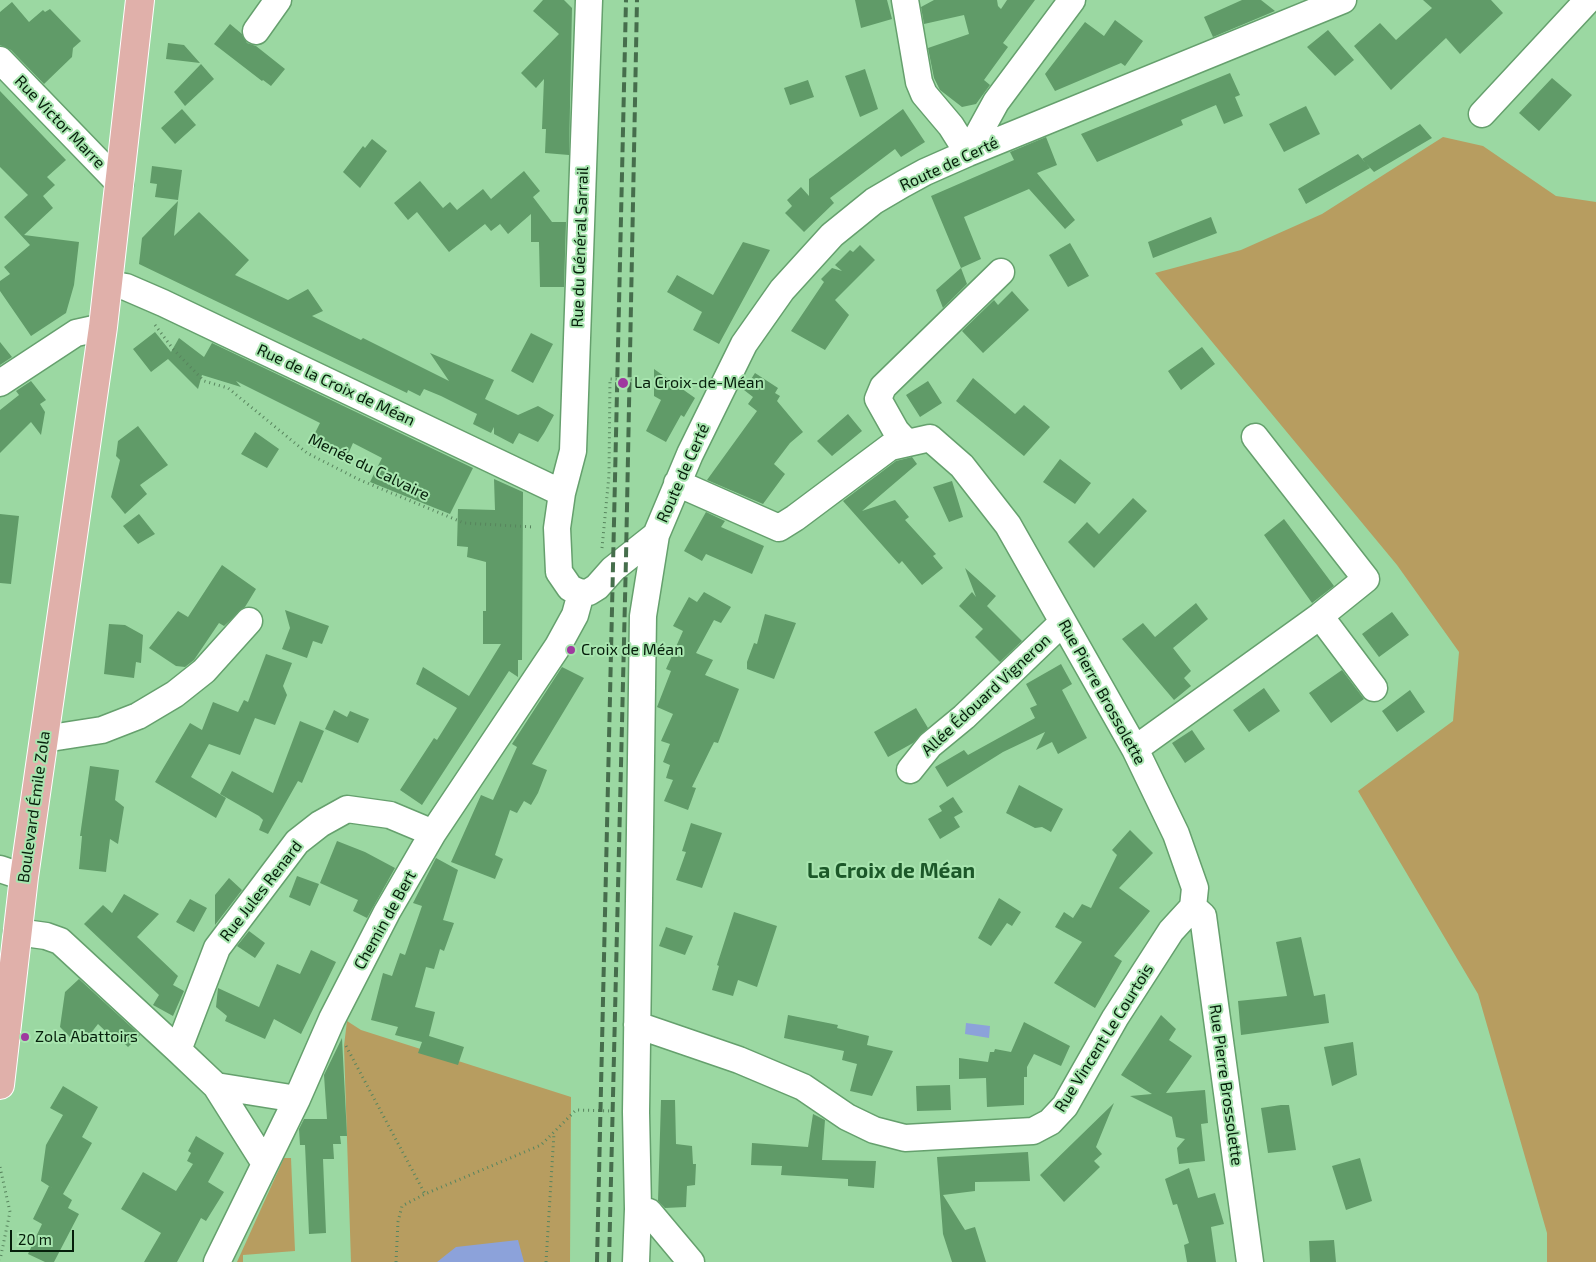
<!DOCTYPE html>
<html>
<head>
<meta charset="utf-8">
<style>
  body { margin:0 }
  #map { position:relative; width:1596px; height:1262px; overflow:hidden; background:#9bd8a2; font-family:"Exo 2",sans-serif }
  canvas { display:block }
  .scale { position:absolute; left:10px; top:1230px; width:64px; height:22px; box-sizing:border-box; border:2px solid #061f0b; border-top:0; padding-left:6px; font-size:15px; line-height:18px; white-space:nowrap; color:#061f0b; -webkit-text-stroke:4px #a8e5af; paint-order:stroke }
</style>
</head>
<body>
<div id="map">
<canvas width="1596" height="1262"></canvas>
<div class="scale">20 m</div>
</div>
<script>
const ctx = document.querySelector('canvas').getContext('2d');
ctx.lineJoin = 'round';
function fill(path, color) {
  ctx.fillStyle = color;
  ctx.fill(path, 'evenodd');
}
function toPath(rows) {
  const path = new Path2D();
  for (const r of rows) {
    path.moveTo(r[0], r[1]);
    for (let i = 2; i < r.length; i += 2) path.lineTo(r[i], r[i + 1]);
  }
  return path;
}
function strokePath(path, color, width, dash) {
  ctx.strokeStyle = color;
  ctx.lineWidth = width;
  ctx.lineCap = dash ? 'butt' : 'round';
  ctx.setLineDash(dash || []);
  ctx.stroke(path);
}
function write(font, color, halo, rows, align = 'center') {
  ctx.font = font + ' "Exo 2",sans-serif';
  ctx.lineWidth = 4;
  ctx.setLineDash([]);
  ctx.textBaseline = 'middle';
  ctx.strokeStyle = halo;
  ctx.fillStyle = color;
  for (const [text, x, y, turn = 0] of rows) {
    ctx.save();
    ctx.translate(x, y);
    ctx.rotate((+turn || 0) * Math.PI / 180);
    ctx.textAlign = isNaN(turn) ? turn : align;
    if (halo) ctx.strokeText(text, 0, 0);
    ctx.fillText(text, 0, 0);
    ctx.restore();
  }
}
const green = toPath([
  [1443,137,1483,146,1556,196,1596,202,1596,1262,1547,1262,1547,1233,1478,994,1358,791,1453,721,1459,652,1397,565,1155,273,1241,250,1322,214],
  [347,1021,361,1030,571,1097,570,1262,351,1262,344,1046],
  [284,1158,291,1158,295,1251,243,1255,243,1262,237,1262]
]);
const water = toPath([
  [966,1023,990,1026,989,1038,965,1034],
  [518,1240,524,1262,437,1262,456,1247]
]);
const building = toPath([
  [543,0,564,0,572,8,569,155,545,153,546,129,542,129,544,79,536,88,521,73,559,34,533,11],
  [855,0,887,0,892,19,861,28],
  [934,0,997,0,998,6,1001,9,1007,0,1035,0,1003,43,1008,47,984,80,990,85,976,104,962,107,940,90,934,78,928,48,969,34,964,15,924,24,921,7],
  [1242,0,1261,0,1275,11,1213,37,1204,17],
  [1423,0,1491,0,1503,13,1460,54,1446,38,1391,90,1354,46,1380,23,1396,40,1432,8],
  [12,2,29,22,43,10,45,12,50,9,81,41,73,48,72,57,44,84,11,50,0,45,0,12],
  [1115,20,1143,41,1125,66,1121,63,1055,91,1045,74,1085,22,1104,36],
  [230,24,242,34,247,43,256,46,285,69,271,86,263,80,262,81,214,44],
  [1328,30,1354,60,1335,76,1307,47],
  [168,43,184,45,200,63,166,59],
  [201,64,214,79,185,106,174,92],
  [865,69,878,109,860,117,845,76],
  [1230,73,1240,95,1235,97,1243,116,1224,124,1216,105,1181,120,1183,125,1097,162,1081,134],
  [1552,78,1572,95,1539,131,1519,113],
  [808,80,814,97,790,105,784,88],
  [0,91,66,160,47,177,55,185,43,196,53,208,24,235,79,242,74,285,66,313,31,336,0,291,0,281,10,274,4,267,30,245,4,217,28,195,0,167],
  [1306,106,1320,134,1284,152,1269,124],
  [182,109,196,125,175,144,161,128],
  [903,109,925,142,901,157,895,149,830,198,834,203,804,232,785,213,792,206,787,200,801,187,809,196,809,179],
  [1420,124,1432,138,1374,172,1362,159],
  [1046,137,1057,165,1037,173,1075,220,1065,229,1029,189,964,217,981,259,961,268,931,196,1014,160,1010,152],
  [372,139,387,151,360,188,343,172,363,146,365,148],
  [1358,154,1370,168,1306,204,1298,189],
  [152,166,182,170,178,200,155,197,157,184,150,183],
  [524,171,540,191,533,197,552,222,566,222,564,287,540,287,539,242,531,242,531,214,508,234,500,224,491,231,485,224,449,252,417,212,408,220,394,203,420,181,443,208,450,202,457,210,483,189,491,199],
  [178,201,174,236,199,212,249,260,235,275,288,300,308,289,323,311,312,316,361,340,363,338,449,381,430,353,494,380,485,399,518,415,538,406,554,415,544,433,538,442,519,433,513,444,494,434,494,427,491,433,473,424,477,414,441,396,424,389,420,396,408,390,407,393,139,264,142,238],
  [1211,217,1217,233,1153,258,1148,242],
  [743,242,770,250,719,344,693,330,702,312,667,292,677,275,713,295],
  [1070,243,1089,276,1068,287,1049,255],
  [860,245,875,260,835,300,849,315,825,350,791,331,824,282,821,279,832,268,842,271,835,265,850,250,853,252],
  [961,268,967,284,943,308,936,290],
  [1012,291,1029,310,983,353,962,331,994,300,998,305],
  [155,332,171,352,179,338,204,357,212,343,473,468,450,514,370,482,382,458,353,443,345,461,309,445,320,423,236,381,241,387,202,375,198,389,168,359,151,372,133,349],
  [531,333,553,344,533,383,511,371],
  [0,342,12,357,0,365],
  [1202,347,1215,364,1181,390,1168,371],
  [654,369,695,398,684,417,681,415,666,442,646,431,661,400,654,396],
  [755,373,778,388,775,393,780,396,777,401,803,432,790,443,774,464,785,474,763,504,707,480,757,411,748,404,753,397,744,390],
  [973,378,1015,414,1024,405,1050,427,1024,456,956,401],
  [31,381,46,400,40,404,45,412,41,435,31,422,0,453,0,410,19,395,16,391],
  [928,381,942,403,920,417,906,395],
  [848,414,862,431,832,456,817,441],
  [138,426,168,465,140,485,147,494,125,514,111,497,120,460,116,456,118,441],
  [255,432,279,449,267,468,241,454],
  [912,457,917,464,862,511,895,500,909,517,905,520,936,554,933,556,943,568,922,585,902,561,899,564,843,501,896,461],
  [1060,459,1091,483,1075,504,1043,482],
  [494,479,523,492,522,660,518,660,518,677,509,671,422,805,400,790,434,738,437,740,457,708,416,684,423,667,469,696,501,644,483,644,483,611,486,611,486,562,467,557,468,547,457,546,458,509,495,510],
  [952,481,963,517,949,522,933,487],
  [1133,498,1147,511,1094,568,1068,542,1087,522,1099,534],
  [706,512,725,521,721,527,764,546,752,574,706,554,702,561,684,551],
  [0,514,19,516,11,584,0,583],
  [139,514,155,534,138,544,123,526],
  [1284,519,1334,586,1312,603,1264,535],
  [222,565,256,589,245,607,224,626,219,623,194,660,185,667,176,666,149,648,178,611,188,617],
  [965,568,996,596,987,606,1022,641,1000,662,975,637,983,629,959,606,972,592,976,597],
  [704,592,731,607,721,623,714,620,696,653,713,660,705,675,739,689,718,743,714,742,692,787,696,788,688,810,664,801,673,780,666,778,670,765,663,762,670,744,661,741,673,714,657,707,671,671,666,669,683,631,673,626,689,597,697,602],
  [1196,603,1208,619,1173,648,1191,671,1184,678,1191,686,1174,700,1122,639,1143,623,1155,637],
  [285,610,329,626,322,644,313,641,307,658,282,649,290,628],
  [1392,612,1409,635,1379,657,1362,634],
  [765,614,796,623,774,679,747,669,747,662,754,643,757,644],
  [109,624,125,625,143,635,141,663,136,662,134,678,104,674],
  [266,654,292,663,283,686,287,695,275,725,255,718,240,755,209,744,191,777,226,798,216,818,155,782,190,723,202,730,213,702,238,712,244,700,248,702],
  [1061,664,1072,684,1062,690,1087,738,1058,754,1052,742,1036,750,1045,732,1003,752,947,787,935,767,964,750,968,755,1035,718,1030,708,1037,705,1026,684],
  [562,667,584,678,532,764,547,770,538,793,531,805,524,801,517,813,510,810,495,855,503,859,495,879,451,862,481,795,493,800,517,747,512,744],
  [1342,670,1364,699,1331,723,1309,693],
  [1264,688,1280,711,1249,732,1233,710],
  [1410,690,1425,712,1397,732,1382,711],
  [916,708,928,728,913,743,888,757,874,732],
  [334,710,347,717,350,711,369,719,358,743,325,729],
  [300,721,324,731,302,783,298,781,268,834,259,830,263,820,259,816,220,794,232,771,273,793],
  [1192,730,1205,749,1185,763,1172,743],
  [90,766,119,770,115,800,124,807,118,844,110,839,106,872,79,869,82,836,80,836],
  [1019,785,1063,809,1051,832,1042,827,1035,828,1006,813],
  [953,797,963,812,954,817,960,827,940,839,928,819,942,811,939,806],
  [691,823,722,833,702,888,676,880,686,852,682,851],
  [1130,830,1153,853,1119,888,1150,911,1114,956,1122,961,1095,1008,1054,983,1082,942,1055,927,1064,912,1073,918,1082,904,1091,908,1117,855,1112,850],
  [337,841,365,852,395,868,367,918,353,911,358,900,320,883],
  [436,858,458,870,443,920,454,923,444,951,440,949,434,969,426,967,415,1007,435,1012,429,1036,464,1047,458,1065,418,1053,422,1042,395,1035,398,1027,371,1020,383,973,392,976,400,953,405,955,422,906,413,903],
  [297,876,319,884,310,906,289,897],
  [229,878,242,890,215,925,215,895],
  [124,894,159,914,137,937,178,976,173,985,184,991,173,1016,153,1005,159,995,84,924,103,905,112,913],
  [999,898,1021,912,1012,926,1007,923,991,946,978,938],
  [190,899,207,908,194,932,176,922],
  [734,912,777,926,757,987,738,980,733,996,712,990,719,966,717,965],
  [666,927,693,936,685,955,659,946],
  [249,931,265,943,255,958,237,946],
  [1301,937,1314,996,1325,994,1329,1023,1241,1035,1238,1001,1287,996,1276,942],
  [311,950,336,962,301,1034,274,1019,265,1039,225,1021,227,1016,216,1007,218,988,259,1007,277,964,300,974],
  [79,979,140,1035,128,1047,120,1039,117,1042,98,1024,87,1038,78,1029,70,1037,60,1027,65,992],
  [788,1015,838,1025,837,1028,869,1036,867,1045,893,1051,872,1096,850,1091,857,1064,842,1060,844,1051,784,1038],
  [1161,1015,1176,1029,1169,1040,1192,1056,1166,1093,1205,1090,1208,1123,1201,1124,1205,1161,1179,1164,1177,1148,1185,1139,1176,1137,1172,1117,1130,1096,1152,1094,1121,1075],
  [1024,1022,1070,1046,1061,1066,1034,1054,1027,1067,1027,1077,1024,1077,1024,1105,987,1107,986,1078,959,1079,959,1058,988,1062,990,1052,994,1052,995,1049,1011,1052],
  [342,1038,347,1136,340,1136,341,1144,333,1144,334,1159,323,1159,326,1233,309,1234,305,1145,300,1145,299,1129,304,1119,327,1119,324,1075],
  [1353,1042,1357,1075,1332,1086,1324,1047],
  [950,1085,951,1110,917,1111,916,1086],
  [63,1086,98,1107,82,1137,92,1143,63,1194,72,1200,68,1208,79,1214,54,1262,45,1262,28,1254,42,1224,33,1219,49,1186,52,1188,41,1181,46,1145,63,1115,50,1108],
  [661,1100,675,1100,676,1144,692,1146,693,1164,696,1164,695,1185,687,1186,686,1207,665,1208,658,1201],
  [1114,1103,1096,1147,1102,1154,1094,1161,1100,1167,1064,1202,1040,1175],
  [1281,1105,1289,1105,1296,1150,1268,1153,1261,1108],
  [813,1114,825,1120,822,1160,876,1161,874,1188,848,1186,848,1179,781,1175,782,1166,751,1165,752,1143,808,1147],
  [196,1136,224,1153,208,1182,224,1192,206,1221,201,1218,177,1262,144,1262,161,1233,121,1209,143,1172,176,1191,193,1164,187,1161,191,1153,188,1151],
  [1028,1152,1030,1181,975,1182,975,1191,943,1195,965,1230,975,1227,986,1262,952,1262,943,1234,937,1157],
  [1360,1158,1372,1201,1346,1210,1332,1166],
  [1189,1168,1198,1198,1215,1193,1224,1224,1211,1227,1216,1262,1187,1262,1184,1245,1189,1243,1177,1204,1173,1205,1165,1179],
  [1334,1240,1336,1262,1310,1262,1309,1241]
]);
const path = toPath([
  [155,325,173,349,204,381,228,388,307,453,360,480,464,523,533,527],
  [602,548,609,475,610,379,633,380],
  [346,1046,425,1194],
  [0,1167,10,1212,0,1260],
  [396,1262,398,1222,402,1206,425,1194,541,1145,576,1110,613,1111],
  [546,1262,554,1133]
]);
const minor = toPath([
  [589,0,573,451,562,493,557,528,559,572,570,588,581,593,589,592,597,587,613,569,656,535],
  [905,0,919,82,924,94,951,126,968,153],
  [256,31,278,0],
  [0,60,120,184],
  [1482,114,1588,0],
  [968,153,996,102,1072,0],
  [108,284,126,287,163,303,562,493],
  [0,383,76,333,103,327],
  [907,443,896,431,878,399,883,387,1001,272],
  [677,483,779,528,795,518,890,447,930,438,962,466,1008,525,1135,749,1176,834,1195,888,1193,907,1203,916,1250,1262],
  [1320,616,1374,688],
  [44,739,102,730,138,716,175,694,204,671,249,621],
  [1135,749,1320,616,1366,579,1255,437],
  [910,770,930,745,964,717,1063,622],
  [0,869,24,877],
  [17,932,46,936,60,941,178,1050,216,1086,264,1162],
  [637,1025,739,1060,803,1087,847,1117,874,1130,905,1138,1033,1131,1050,1122,1065,1106,1115,1018,1171,931,1193,907],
  [178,1050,217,948,297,842,320,824,347,809,390,815,433,833],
  [216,1086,297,1099],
  [638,1209,649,1212,691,1262],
  [217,1262,297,1099,332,1019,387,912,433,833,558,646,575,615,581,593],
  [636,1262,638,1209,636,1112,643,616,656,535,690,454,744,344,782,290,832,235,874,201,903,184,925,172,968,153,1343,0]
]);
const major = toPath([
  [0,1085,24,877,103,327,140,0]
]);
const rail = toPath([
  [597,1262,626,0],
  [609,1262,626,558,637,0]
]);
const markers = [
  [623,383,6,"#9f3a9f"],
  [571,650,5,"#9f3a9f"],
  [25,1037,5,"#9f3a9f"]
];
const streetNames = [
  ["Rue Victor Marre",60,122,46],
  ["Route de Certé",949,164,-25],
  ["Rue du Général Sarrail",580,247,-88],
  ["Rue de la Croix de Méan",336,385,25],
  ["Menée du Calvaire",369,467,26],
  ["Route de Certé",683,473,-66],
  ["Rue Pierre Brossolette",1102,692,61],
  ["Allée Édouard Vigneron",986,695,-43],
  ["Boulevard Émile Zola",34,807,-82],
  ["Rue Jules Renard",261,891,-52],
  ["Chemin de Bert",385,920,-61],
  ["Rue Vincent Le Courtois",1104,1038,-58],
  ["Rue Pierre Brossolette",1226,1085,82]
];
const poiNames = [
  ["La Croix-de-Méan",634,383],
  ["Croix de Méan",581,650],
  ["Zola Abattoirs",35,1037]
];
const districtNames = [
  ["La Croix de Méan",891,871]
];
fill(green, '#b79d60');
fill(water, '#8ca2da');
fill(building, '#609b68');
strokePath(minor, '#65a06d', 29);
strokePath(major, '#fff', 30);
strokePath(path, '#58855e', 3, [1, 4]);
strokePath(minor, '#fff', 26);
strokePath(major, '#e0b0aa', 28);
strokePath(rail, '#466e4c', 4, [10, 5]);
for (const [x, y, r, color] of markers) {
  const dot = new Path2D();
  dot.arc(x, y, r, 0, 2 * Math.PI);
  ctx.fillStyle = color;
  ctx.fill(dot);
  strokePath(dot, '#a8e5af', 2);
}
write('16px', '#061f0b', '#a8e5af', streetNames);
write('16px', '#061f0b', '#a8e5af', poiNames, 'left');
write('bold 21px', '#1c5829', '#a8e5af', districtNames);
</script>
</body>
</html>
